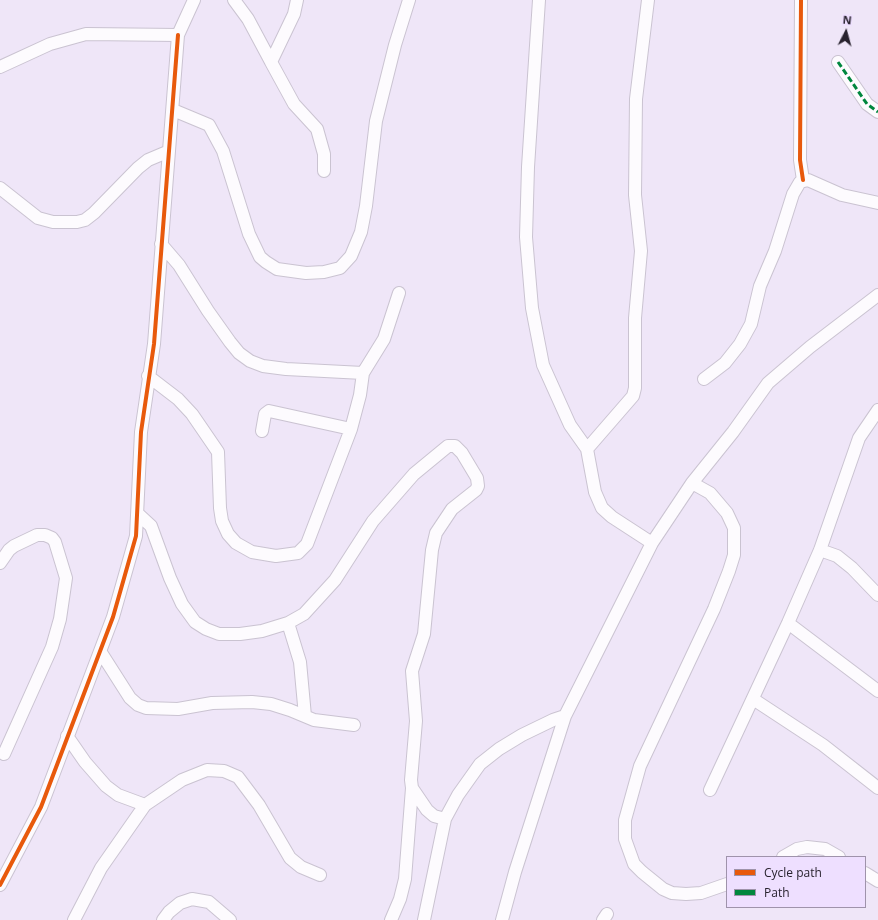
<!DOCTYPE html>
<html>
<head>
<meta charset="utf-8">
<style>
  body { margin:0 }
  #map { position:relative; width:878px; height:920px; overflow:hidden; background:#efe6f8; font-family:"Open Sans",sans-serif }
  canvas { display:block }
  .legend { position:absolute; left:726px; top:856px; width:140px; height:52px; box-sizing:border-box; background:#eedfff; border:1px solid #9f93ab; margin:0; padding:5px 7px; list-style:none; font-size:12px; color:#28222e }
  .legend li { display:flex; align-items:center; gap:8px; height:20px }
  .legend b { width:20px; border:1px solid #9f93ab }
  .north { position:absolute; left:826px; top:12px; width:40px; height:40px; -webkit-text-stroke:3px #eedfff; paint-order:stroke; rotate:6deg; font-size:11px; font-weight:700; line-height:16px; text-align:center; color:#28222e }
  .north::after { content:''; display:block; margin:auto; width:14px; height:18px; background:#28222e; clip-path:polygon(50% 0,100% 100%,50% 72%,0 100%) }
</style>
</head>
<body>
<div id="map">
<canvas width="878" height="920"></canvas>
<ul class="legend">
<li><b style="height:5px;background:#e8590c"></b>Cycle path</li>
<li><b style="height:5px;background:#00873e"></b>Path</li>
</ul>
<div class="north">N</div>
</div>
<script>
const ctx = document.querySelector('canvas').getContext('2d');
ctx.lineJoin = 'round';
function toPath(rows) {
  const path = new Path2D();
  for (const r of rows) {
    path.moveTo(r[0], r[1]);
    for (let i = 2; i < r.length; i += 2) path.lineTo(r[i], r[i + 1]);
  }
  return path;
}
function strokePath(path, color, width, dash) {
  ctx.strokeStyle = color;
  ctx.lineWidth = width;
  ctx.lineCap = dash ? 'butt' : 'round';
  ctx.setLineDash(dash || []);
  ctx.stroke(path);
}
const minor = toPath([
  [234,0,248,19,271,62],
  [297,0,294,14,271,62,294,104,317,129,324,154,324,171],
  [539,0,528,167,526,237,532,308,543,365,570,425,587,449],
  [648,0,636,99,635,195,641,251,635,318,635,388,633,396,587,449,595,492,602,508,612,517,652,543],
  [801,0,800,160,803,180],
  [838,62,867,104,878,112],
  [0,67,50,44,86,34,178,35,194,0],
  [173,110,209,125,223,151,249,234,260,257,266,262,277,269,306,273,324,272,340,268,351,256,361,232,366,206,376,121,395,45,409,0],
  [0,188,38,218,53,222,77,222,85,220,94,213,138,168,148,160,167,152],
  [161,244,179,265,208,311,230,342,239,353,250,361,263,366,286,369,363,373],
  [148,376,178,399,192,414,218,452,220,508,222,521,228,534,236,543,252,552,276,556,298,553,307,544,351,429,360,395,363,373,384,339,399,293],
  [704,379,725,363,740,344,751,324,760,286,775,251,793,194,800,182,808,180,842,195,878,203],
  [262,431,265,414,269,411,351,429],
  [692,483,710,493,727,513,734,528,734,555,729,571,714,609,640,766,625,820,625,839,634,864,642,872,663,889,672,893,686,894,701,893,727,884],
  [138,514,151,526,170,578,182,604,195,622,206,629,219,634,240,634,262,631,288,623,304,614,335,580,373,521,414,474,448,446,455,446,462,453,477,478,478,486,476,490,452,509,436,533,432,550,424,634,412,671,416,721,411,780,412,788,427,810,434,816,445,819,458,795,480,764,499,749,522,735,553,720,565,716],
  [820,550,837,556,852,568,878,595],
  [0,563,9,550,14,546,37,535,45,535,52,538,55,542,66,578,60,619,52,647,4,754],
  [288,623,300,662,305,716],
  [788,623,878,691],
  [100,651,130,698,138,705,146,708,178,709,212,703,252,702,271,704,290,710,314,720,354,725],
  [753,699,823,745,878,788],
  [67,736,85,762,106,786,118,795,145,805],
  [710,790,788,623,820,550,859,438,878,410],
  [783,857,797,849,807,847,825,849,839,857],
  [865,873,878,881],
  [0,885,41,807,113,617,136,536,141,432,154,344,178,35],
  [74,920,101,868,145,805,182,780,207,770,224,771,238,777,259,805,290,858,301,867,320,875],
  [163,920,169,912,180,903,192,899,209,902,230,920],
  [391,920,400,899,405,879,412,788],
  [424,920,445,819],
  [502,920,515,872,565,716,652,543,692,483,733,432,768,383,810,347,878,295],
  [603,920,607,914]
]);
const quiet = toPath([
  [838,62,867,104,878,112]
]);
const cycleway = toPath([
  [801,0,800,160,803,180],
  [0,885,41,807,113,617,136,536,141,432,154,344,178,35]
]);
strokePath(minor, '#cac3d1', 14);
strokePath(minor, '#fdfbfe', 12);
strokePath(quiet, '#00873e', 3, [6, 3]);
strokePath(cycleway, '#e8590c', 4);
</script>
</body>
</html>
